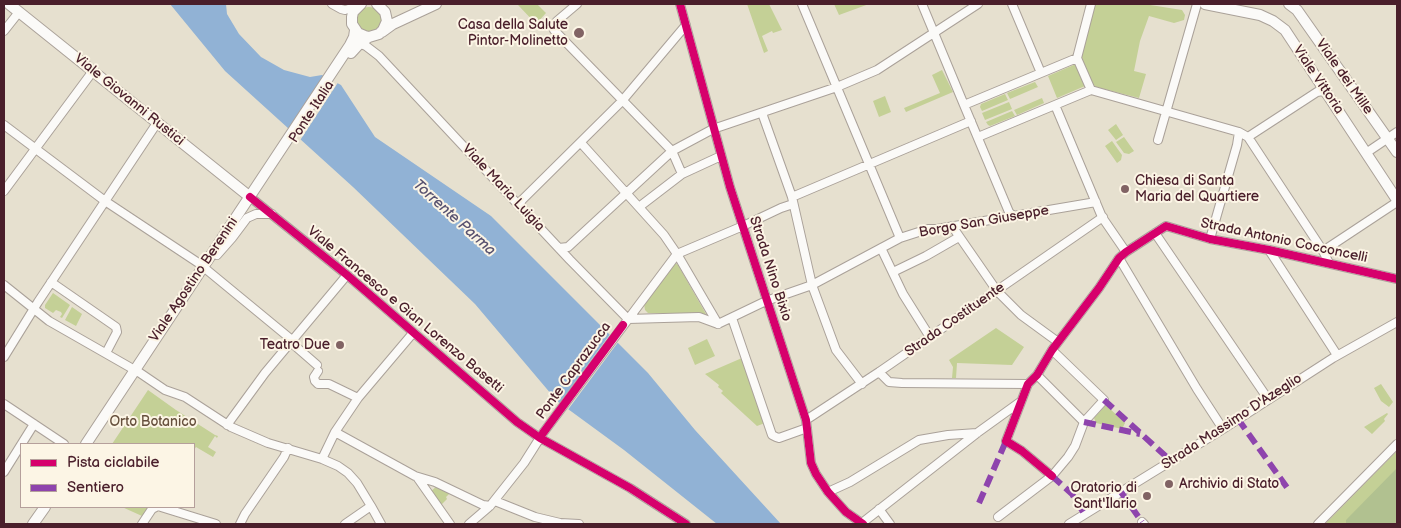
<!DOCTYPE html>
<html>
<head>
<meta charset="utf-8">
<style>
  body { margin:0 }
  #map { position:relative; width:1401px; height:528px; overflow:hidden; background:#e6e0cf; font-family:"Balsamiq Sans",sans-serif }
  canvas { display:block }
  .frame { position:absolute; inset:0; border:5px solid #4a1f2b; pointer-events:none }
  .legend { position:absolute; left:20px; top:443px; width:175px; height:65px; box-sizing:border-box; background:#fcf5e5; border:1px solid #b59f9b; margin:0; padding:6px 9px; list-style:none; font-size:15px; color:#4a1f2b }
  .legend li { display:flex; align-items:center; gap:10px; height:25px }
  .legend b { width:25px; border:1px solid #b59f9b }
</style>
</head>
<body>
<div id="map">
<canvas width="1401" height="528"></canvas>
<div class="frame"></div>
<ul class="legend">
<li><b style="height:6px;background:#d6006c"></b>Pista ciclabile</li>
<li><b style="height:6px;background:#8e44ad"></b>Sentiero</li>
</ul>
</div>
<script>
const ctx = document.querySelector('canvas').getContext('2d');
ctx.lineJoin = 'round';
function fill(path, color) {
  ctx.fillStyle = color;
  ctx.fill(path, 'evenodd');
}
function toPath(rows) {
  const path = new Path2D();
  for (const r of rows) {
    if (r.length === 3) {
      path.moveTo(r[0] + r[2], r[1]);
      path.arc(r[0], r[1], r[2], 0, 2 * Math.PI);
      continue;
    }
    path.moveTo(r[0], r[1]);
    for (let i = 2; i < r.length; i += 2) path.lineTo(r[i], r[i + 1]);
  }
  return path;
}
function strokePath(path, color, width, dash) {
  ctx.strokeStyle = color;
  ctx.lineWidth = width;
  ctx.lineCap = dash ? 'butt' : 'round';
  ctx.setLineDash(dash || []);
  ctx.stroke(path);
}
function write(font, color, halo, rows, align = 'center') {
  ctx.font = font + ' "Balsamiq Sans",sans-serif';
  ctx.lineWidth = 4;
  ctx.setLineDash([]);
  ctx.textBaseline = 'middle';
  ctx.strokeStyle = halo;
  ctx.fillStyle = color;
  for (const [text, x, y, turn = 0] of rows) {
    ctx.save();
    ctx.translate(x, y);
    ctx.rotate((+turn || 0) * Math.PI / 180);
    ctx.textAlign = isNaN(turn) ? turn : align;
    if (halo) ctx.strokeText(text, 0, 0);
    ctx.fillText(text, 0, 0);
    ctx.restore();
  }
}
const green = toPath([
  [519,4,537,4,546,13,536,24,518,5],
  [747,4,769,4,782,30,773,33,772,31,762,36,768,51,764,53],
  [834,4,869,4,839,15],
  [1093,4,1144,4,1182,10,1185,15,1184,20,1174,23,1149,16,1140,41,1134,71,1146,74,1139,98,1096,87,1092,84,1081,55],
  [369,19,12],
  [1076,64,1085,86,1057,98,1048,76],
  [942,70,953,92,906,112,904,108,940,93,932,75],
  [1035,82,1038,87,1010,99,1007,93],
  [1005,94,1008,100,982,111,980,107,981,104],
  [885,96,891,112,879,117,873,101],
  [1042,98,1044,103,1017,115,1014,110],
  [1009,102,1012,109,985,120,982,113],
  [1012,111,1015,116,990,126,988,125,986,122],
  [1116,124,1123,135,1116,140,1108,130],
  [1124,137,1134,151,1129,154,1124,153,1116,142],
  [1112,141,1122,155,1121,160,1117,163,1105,146],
  [675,263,678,265,706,314,648,313,645,310,644,304],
  [53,293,70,305,62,318,60,317,62,314,61,312,56,310,53,313,45,308,45,305],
  [72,307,82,314,76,326,65,320],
  [996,328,1024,347,1012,365,957,363,956,378,952,378,953,367,949,360],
  [707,339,715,356,695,365,688,348],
  [742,358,765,423,757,426,721,393,723,391,718,387,719,385,705,374],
  [1381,384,1393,402,1389,407,1381,401,1374,388],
  [148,390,176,410,215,435,218,436,217,438,215,436,208,447,216,452,213,457,196,447,194,450,194,444,112,444],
  [1106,405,1125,423,1122,429,1096,423,1094,418],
  [1387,413,1388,414,1384,419,1385,421,1372,434,1364,427],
  [1397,451,1397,524,1325,524],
  [437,486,451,492,446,497,447,499,440,506,430,492],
  [122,507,148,507,142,516]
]);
const forest = toPath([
  [1397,468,1397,524,1346,524,1346,520]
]);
const water = toPath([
  [170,4,226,4,227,14,239,34,261,57,284,70,310,77,322,75,341,85,375,137,491,216,648,373,695,430,781,524,717,524,624,450,557,401,475,304,353,187,225,71]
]);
const pier = toPath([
  [325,74,339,81,299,142,287,131],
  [611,333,619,341,567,411,558,405]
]);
const minor = toPath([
  [332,4,341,9,345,10,358,6],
  [577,4,557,21,554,25,554,30,672,151,682,174],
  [680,4,730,187,806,420,811,463,816,474,828,492,846,512,863,524],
  [802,4,900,238],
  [922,4,964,105],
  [1012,4,1041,73],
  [4,31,19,12],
  [357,45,361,44,366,46,379,56,570,260,628,319],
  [1077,58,1091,4],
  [1091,90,1239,132,1248,137,1323,251],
  [1055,105,1102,217,1126,252],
  [762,113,792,197,812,285,836,350,862,384],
  [4,125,105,201,203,266],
  [978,137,1091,90,1077,58,964,105,1009,212,1012,215,1016,216],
  [1248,137,1317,92,1323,91,1327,94],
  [1158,140,1197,4],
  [581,143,664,235,677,254,743,226,781,208,793,204],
  [1366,153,1397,132],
  [4,191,93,71],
  [250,197,347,275,517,422,540,438,630,488,686,524],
  [792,197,971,121],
  [639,207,682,174,721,156],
  [523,209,520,204,522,200,622,101,686,25],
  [952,226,997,291,1021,315,1058,342],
  [1155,233,1268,399],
  [1210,239,1237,145,1239,132],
  [559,248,568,247,672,151,713,129,837,87,877,70,978,4],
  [881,248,903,294,930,337],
  [1269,250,1337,355],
  [217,255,232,238,247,218,256,214,272,214],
  [1119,258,1197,389,1223,429],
  [1329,263,1323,251,1397,202],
  [207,270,292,340,294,345,317,365],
  [893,272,926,256,959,237],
  [51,282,116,327,117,332,106,353],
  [4,285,49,321,140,373,165,390,185,397,231,427,268,443,322,459,338,466,348,473,357,483,371,506,381,524],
  [732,318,772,435,776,437,779,438,807,428],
  [628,319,699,317,718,324],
  [718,324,766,301,812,285,900,238,928,229,937,229,1096,202],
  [4,357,38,302,157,123],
  [318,371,314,377,315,381,318,384,329,384,358,398],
  [879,372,889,382,902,383,1028,384],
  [1037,375,1084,422],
  [4,404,64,444],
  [806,420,879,372,1103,217],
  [227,425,265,373,347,275],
  [335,432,415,476,435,482,483,505,490,506],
  [322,459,335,432,358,398,413,333],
  [4,472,34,424],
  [1052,476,1022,451,1006,441,1028,384,1037,375,1052,350,1099,288,1119,258,1126,252,1166,226,1210,239,1269,250,1397,279],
  [417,477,450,524],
  [828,492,850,482,919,440,948,435,977,433],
  [495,501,535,517,560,523,579,524],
  [161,507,216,524],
  [879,509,890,524],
  [998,517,1052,476,1068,457,1075,446,1084,422,1104,400,1052,350],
  [1142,522,1144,524],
  [862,523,977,433,1020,402],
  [142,524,152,509,156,507],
  [240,524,245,514,284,457,288,448],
  [345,524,371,506],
  [469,524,490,506,524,463,543,433,677,254,718,324],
  [1069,524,1223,429,1333,358,1397,322],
  [1318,524,1397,444]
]);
const major = toPath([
  [9,4,250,197],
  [361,4,353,12,352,17,352,24,358,33,365,36,369,37,379,34,383,30,387,21,385,12,377,4],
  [1205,4,1260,15,1273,21,1285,30,1397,200],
  [1289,4,1297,10,1397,152],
  [382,32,393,24,436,4],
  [351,53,361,42,369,37],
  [86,444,350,45,354,37,355,30],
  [33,524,45,507]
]);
const quiet = toPath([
  [1104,400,1171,461],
  [1238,419,1288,489],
  [1084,422,1140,434],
  [1052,476,1072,494,1085,515],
  [1121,492,1142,522],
  [979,503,1006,441]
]);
const cycleway = toPath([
  [680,4,730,187,806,420,811,463,816,474,828,492,846,512,863,524],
  [250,197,347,275,517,422,540,438,630,488,686,524],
  [543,433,623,325],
  [1052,476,1022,451,1006,441,1028,384,1037,375,1052,350,1099,288,1119,258,1126,252,1166,226,1210,239,1269,250,1397,279]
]);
const markers = [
  [579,33,6,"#816364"],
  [1125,189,5,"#816364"],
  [340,345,5,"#816364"],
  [1169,484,5,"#816364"],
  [1147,496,5,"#816364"]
];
const poiNames = [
  ["Casa della Salute",568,25],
  ["Pintor-Molinetto",568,41],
  ["Chiesa di Santa",1135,181,"left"],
  ["Maria del Quartiere",1135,197,"left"],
  ["Teatro Due",330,345],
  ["Archivio di Stato",1179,484,"left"],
  ["Oratorio di",1137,488],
  ["Sant'Ilario",1137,504]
];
const streetNames = [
  ["Viale dei Mille",1344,77,55],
  ["Viale Vittoria",1318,80,56],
  ["Viale Giovanni Rustici",129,100,39],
  ["Ponte Italia",312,112,-57],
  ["Viale Maria Luigia",503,188,47],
  ["Borgo San Giuseppe",984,222,-10],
  ["Strada Antonio Cocconcelli",1284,241,12],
  ["Strada Nino Bixio",770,269,72],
  ["Viale Agostino Berenini",194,280,-56],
  ["Viale Francesco e Gian Lorenzo Basetti",405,310,40],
  ["Strada Costituente",955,320,-35],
  ["Ponte Caprazucca",574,371,-54],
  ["Strada Massimo D'Azeglio",1232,422,-33]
];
const parkNames = [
  ["Orto Botanico",153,422]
];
const waterNames = [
  ["Torrente Parma",454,218,42]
];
fill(green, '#c4d096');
fill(forest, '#b1c190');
fill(water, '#91b2d5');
fill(pier, '#e6e0cf');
strokePath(minor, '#aaa199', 10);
strokePath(major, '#aaa199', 12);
strokePath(minor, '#fbfaf8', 8);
strokePath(major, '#fbfaf8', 10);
strokePath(quiet, '#8e44ad', 6, [12, 6]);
strokePath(cycleway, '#d6006c', 8);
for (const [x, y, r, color] of markers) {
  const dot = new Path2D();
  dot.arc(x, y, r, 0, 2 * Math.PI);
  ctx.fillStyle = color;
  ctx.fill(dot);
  strokePath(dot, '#fcf5e5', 2);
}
write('14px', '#4a1f2b', '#fcf5e5', poiNames, 'right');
write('14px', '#4a1f2b', '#fcf5e5', streetNames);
write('14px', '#66503d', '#fcf5e5', parkNames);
write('italic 15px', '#585270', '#fcf5e5', waterNames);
</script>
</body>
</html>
